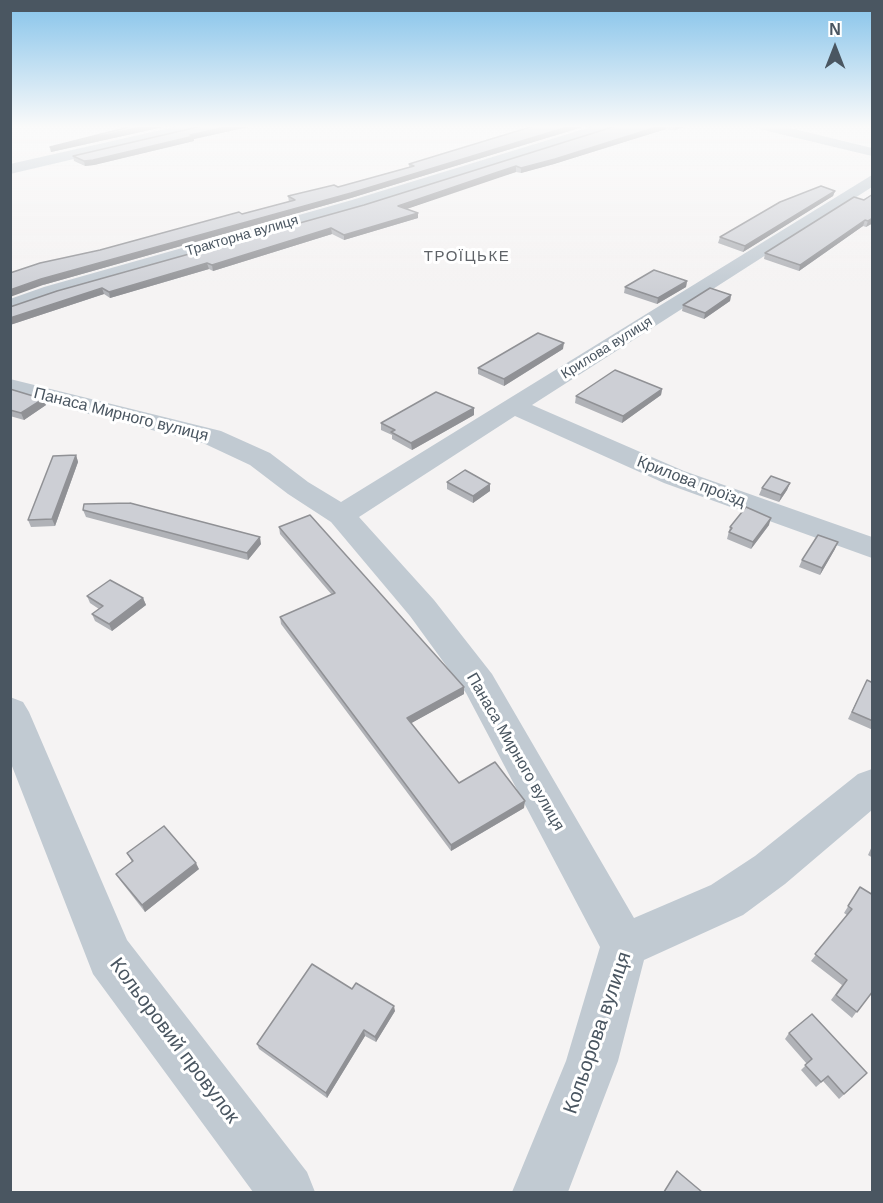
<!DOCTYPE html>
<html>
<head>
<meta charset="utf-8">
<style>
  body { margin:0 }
  #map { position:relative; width:883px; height:1203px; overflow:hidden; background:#f5f3f3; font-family:Helvetica,sans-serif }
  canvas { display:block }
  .frame { position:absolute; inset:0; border:12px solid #4a5661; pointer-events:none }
  .north { position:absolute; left:805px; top:18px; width:60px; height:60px; -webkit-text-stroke:4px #fff; paint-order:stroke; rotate:0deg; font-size:16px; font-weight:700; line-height:24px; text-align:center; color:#4a5661 }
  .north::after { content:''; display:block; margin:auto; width:21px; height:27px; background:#4a5661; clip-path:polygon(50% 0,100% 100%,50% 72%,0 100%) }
</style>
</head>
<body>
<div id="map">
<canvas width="883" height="1203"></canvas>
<div class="frame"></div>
<div class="north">N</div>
</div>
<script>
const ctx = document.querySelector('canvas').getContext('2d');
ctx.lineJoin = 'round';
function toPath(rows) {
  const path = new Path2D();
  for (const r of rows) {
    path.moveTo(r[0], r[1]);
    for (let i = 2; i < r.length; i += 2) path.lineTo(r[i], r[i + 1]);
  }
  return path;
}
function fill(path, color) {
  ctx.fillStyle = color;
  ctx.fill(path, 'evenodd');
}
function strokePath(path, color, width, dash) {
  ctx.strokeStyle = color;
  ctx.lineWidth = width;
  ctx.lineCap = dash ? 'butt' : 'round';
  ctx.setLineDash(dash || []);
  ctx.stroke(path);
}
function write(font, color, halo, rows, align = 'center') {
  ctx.font = font + ' Helvetica,sans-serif';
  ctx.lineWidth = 6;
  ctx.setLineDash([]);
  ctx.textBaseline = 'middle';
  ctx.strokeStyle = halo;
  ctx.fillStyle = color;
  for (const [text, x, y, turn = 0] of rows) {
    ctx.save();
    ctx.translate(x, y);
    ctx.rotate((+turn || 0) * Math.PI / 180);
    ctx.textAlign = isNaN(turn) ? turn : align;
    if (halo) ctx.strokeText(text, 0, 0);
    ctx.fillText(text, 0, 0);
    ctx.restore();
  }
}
const minor = toPath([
  [183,125,209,125,202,129,10,174,10,164,183,125],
  [597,125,619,125,617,128,364,208,58,295,10,312,10,299,44,287,352,200,597,125],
  [753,125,778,125,872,148,872,156,755,128,753,125],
  [872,175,872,187,532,405,684,471,872,537,872,558,664,483,515,416,359,517,434,600,492,674,634,918,711,885,755,856,858,774,872,769,872,810,785,884,743,915,644,960,618,1061,568,1192,512,1192,566,1061,600,947,466,693,410,616,331,522,288,494,250,465,203,443,10,394,10,379,221,431,270,453,308,482,341,502,872,175],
  [10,697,23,702,29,712,127,940,307,1172,315,1192,253,1192,93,974,10,761,10,697]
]);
const wall = toPath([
  [120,125,172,125,51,152,50,147,123,129,120,128],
  [204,125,257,125,194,139,194,141,94,165,85,166,74,161,73,156,202,126],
  [537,125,589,125,351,198,43,285,100,250,289,202,288,196,338,187,409,167,409,164],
  [619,125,691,125,675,130,666,129,554,164,521,173,516,172,489,180,406,209,418,218,344,240,332,234,213,271,209,269,110,298,104,294,10,325,10,307,364,205],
  [835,191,833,196,743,252,718,243,720,237],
  [873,194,873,223,866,227,863,226,799,271,764,259,765,253],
  [687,281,686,287,657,304,624,293,625,287],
  [731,295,730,301,704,319,682,311,683,305],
  [563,349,504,386,478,374,478,368],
  [10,389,46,405,24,420,10,416],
  [662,389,661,395,622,423,575,403,576,396],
  [474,415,412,450,392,439,392,435,381,430,381,423],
  [76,455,78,462,55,526,31,527,28,520],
  [447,482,490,484,490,491,473,503,447,489],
  [790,483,787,490,779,502,759,495,762,488],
  [83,510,261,544,248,560,86,517],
  [769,525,751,549,727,539,730,527],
  [279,527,464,687,464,694,411,723,459,783,524,808,451,851,281,624,280,617,332,595,280,534],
  [835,549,820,575,799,567,802,560],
  [87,596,143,598,146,605,112,631,95,621,92,614,99,609,90,603],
  [867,680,873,683,873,730,848,719],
  [873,844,873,858,868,855],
  [127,853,199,869,145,912,120,880,116,874,132,862],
  [860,887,873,895,873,993,871,992,852,1018,831,1000,842,985,811,961,847,915,844,913],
  [352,989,395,1011,376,1042,365,1036,327,1098,259,1049,257,1044],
  [789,1033,867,1073,839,1099,823,1081,816,1087,801,1070,807,1064,785,1039]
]);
const shadedWall = toPath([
  [150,125,172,125,51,152,50,147],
  [235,125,257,125,194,139,194,141,94,165,85,166,84,161,190,135],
  [574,125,589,125,351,198,43,285,10,297,10,290,41,279],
  [663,125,666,125,666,129,554,164,521,173,521,168],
  [675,125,691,125,675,130],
  [516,166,516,172,398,212,398,206],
  [835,191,833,196,743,252,745,246],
  [418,213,418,218,344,240,344,235],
  [873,218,873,223,866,227,868,221],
  [865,220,863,226,799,271,800,265],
  [331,228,332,234,213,271,212,265],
  [207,263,209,269,110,298,109,292],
  [687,281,686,287,657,304,658,298],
  [102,288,104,294,10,325,10,318],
  [731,295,730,301,704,319,705,313],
  [564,343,563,349,504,386,504,379],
  [662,389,661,395,622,423,623,416],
  [43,399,46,405,24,420,21,413],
  [474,408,474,415,412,450,411,443],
  [76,455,78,462,55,526,52,519],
  [790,483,787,490,779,502,781,495],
  [490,484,490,491,473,503,473,496],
  [771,518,769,525,751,549,753,542],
  [260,537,261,544,248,560,247,553],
  [838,542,835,549,820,575,822,568],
  [143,598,146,605,112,631,109,624],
  [464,687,464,694,408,725,407,718],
  [525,801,524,808,451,851,451,845],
  [196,863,199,869,145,912,142,905],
  [394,1006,395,1011,376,1042,375,1037],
  [364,1030,365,1036,327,1098,326,1093]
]);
const building = toPath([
  [123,125,150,125,50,147,129,127,123,125],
  [204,125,235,125,190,135,194,136,93,160,84,161,73,156,202,126,204,125],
  [537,125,574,125,351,193,41,279,10,290,10,273,40,263,100,250,239,212,242,214,295,200,288,196,334,185,338,187,414,166,409,164,537,125],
  [619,125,663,125,555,159,521,168,516,166,489,175,398,206,418,213,344,235,331,228,212,265,207,263,109,292,102,288,10,318,10,307,57,291,364,205,619,125],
  [821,186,835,191,745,246,720,237,780,202,821,186],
  [873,194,873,218,868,221,865,220,800,265,765,253,854,197,864,200,873,194],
  [654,270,687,281,658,298,625,287,654,270],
  [710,288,731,295,705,313,683,305,710,288],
  [538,333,564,343,504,379,478,368,538,333],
  [615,370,662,389,623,416,576,396,615,370],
  [10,389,43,399,21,413,10,410,10,389],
  [436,392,474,408,411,443,391,432,395,430,381,423,436,392],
  [76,455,52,519,28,520,53,456,76,455],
  [465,470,490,484,473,496,447,482,465,470],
  [771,476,790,483,781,495,762,488,771,476],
  [130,503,260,537,247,553,83,510,84,504,130,503],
  [746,507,771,518,753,542,729,532,732,528,730,527,746,507],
  [310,515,464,687,407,718,459,783,495,762,525,801,451,845,280,617,335,593,279,527,310,515],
  [818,535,838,542,822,568,802,560,818,535],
  [110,580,143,598,109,624,92,614,103,606,87,596,110,580],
  [867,680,873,683,873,721,852,712,867,680],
  [164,826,196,863,142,905,116,874,133,861,127,853,164,826],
  [860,887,873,895,873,991,857,1012,836,995,847,980,815,954,852,909,848,906,860,887],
  [312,964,352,989,356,983,394,1006,375,1037,364,1030,326,1093,257,1044,312,964],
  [812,1014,867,1073,844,1094,828,1076,821,1082,805,1065,812,1059,789,1033,812,1014],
  [677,1171,702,1192,664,1192,677,1171]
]);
const farStreetnames = [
  ["Тракторна вулиця",242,236,-16],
  ["Крилова вулиця",607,348,-32]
];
const farNeighbourhoodnames = [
  ["ТРОЇЦЬКЕ",467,257]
];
const streetNames = [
  ["Панаса Мирного вулиця",121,415,14],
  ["Крилова проїзд",691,482,21],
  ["Панаса Мирного вулиця",515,752,60]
];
const nearStreetnames = [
  ["Кольорова вулиця",598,1033,-71],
  ["Кольоровий провулок",174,1041,53]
];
fill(minor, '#c1cad2');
fill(wall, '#b0b2b7');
fill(shadedWall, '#909195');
fill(building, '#cdcfd5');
strokePath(building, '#909195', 1.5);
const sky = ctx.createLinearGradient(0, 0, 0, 294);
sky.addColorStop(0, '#85c3ea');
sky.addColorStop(0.43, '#fafafa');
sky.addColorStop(1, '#fafafa00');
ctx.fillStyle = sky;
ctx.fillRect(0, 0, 883, 294);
write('14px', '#4a5661', '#fff', farStreetnames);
ctx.letterSpacing = '1.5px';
write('15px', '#5f6368', '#fff', farNeighbourhoodnames);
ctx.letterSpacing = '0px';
write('16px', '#4a5661', '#fff', streetNames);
write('20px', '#4a5661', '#fff', nearStreetnames);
</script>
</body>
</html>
